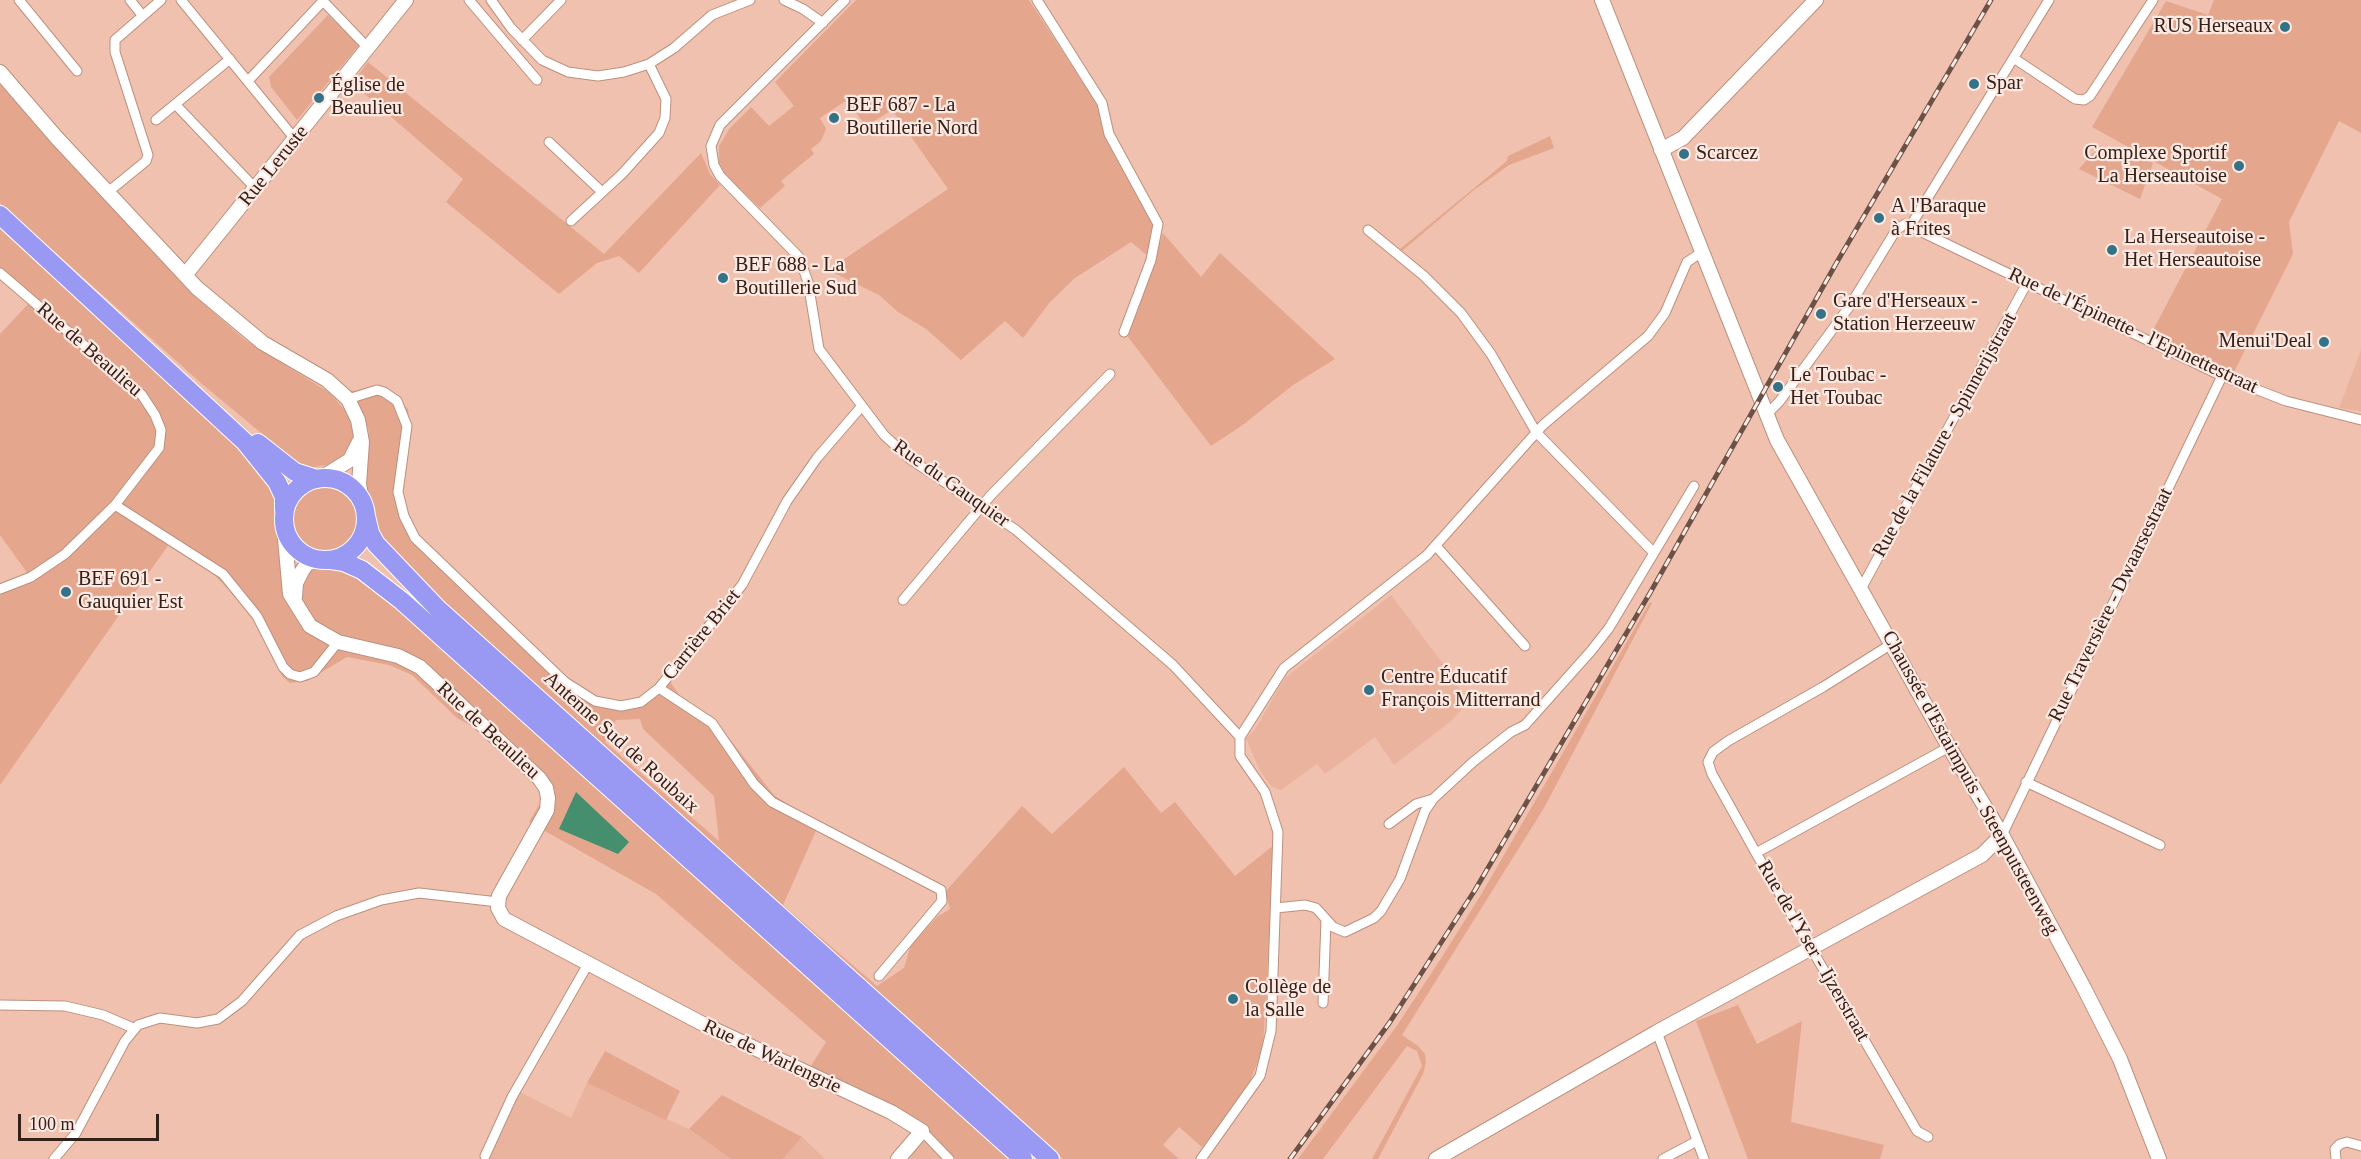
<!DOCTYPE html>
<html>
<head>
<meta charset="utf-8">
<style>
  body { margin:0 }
  #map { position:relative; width:2361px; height:1159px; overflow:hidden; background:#f0c1ae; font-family:"Times New Roman",serif }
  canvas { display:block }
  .scale { position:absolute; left:18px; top:1114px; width:141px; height:27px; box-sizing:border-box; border:3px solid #33211a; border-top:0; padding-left:8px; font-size:18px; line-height:21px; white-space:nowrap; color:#33211a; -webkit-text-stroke:4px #fde9e1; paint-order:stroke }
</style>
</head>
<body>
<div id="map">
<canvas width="2361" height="1159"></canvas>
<div class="scale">100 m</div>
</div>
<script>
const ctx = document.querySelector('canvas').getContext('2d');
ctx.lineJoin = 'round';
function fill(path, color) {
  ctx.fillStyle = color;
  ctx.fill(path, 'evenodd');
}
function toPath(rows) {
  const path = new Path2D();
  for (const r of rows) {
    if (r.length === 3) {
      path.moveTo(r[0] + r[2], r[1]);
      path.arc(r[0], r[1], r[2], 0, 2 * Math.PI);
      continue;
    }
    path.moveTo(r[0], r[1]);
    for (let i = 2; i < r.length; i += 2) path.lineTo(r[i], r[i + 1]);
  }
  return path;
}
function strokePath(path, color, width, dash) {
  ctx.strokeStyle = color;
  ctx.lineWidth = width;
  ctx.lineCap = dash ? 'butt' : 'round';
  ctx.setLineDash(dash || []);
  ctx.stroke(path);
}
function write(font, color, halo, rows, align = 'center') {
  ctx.font = font + ' "Times New Roman",serif';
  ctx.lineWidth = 4.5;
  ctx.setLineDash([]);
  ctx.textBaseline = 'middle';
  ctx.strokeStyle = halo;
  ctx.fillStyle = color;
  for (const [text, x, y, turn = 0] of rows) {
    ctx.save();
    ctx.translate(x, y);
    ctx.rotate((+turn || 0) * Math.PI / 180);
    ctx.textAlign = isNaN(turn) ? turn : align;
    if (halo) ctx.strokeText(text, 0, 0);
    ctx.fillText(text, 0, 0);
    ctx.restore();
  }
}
const built = toPath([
  [2361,350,2361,411,2339,408],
  [1391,595,1444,665,1468,702,1451,721,1394,765,1375,737,1325,774,1317,764,1281,790,1272,787,1260,771,1246,738,1254,731,1285,678],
  [587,1083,689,1129,731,1159,492,1159,487,1157,502,1106,512,1088,571,1118],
  [802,1137,825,1159,783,1159],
  [920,1142,928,1142,944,1159,903,1159]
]);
const green = toPath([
  [856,0,1029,0,1100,109,1102,128,1156,224,1149,257,1131,242,1075,278,1050,302,1023,338,1005,321,961,360,926,329,898,312,879,295,828,270,948,189,892,110,866,126,847,100,820,118,826,129,821,141,811,149,814,154,781,181,785,186,760,208,726,176,719,162,719,146,730,128,751,107,769,126,794,106,775,82],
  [2214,0,2361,0,2361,133,2339,121,2289,222,2293,254,2233,374,2151,334,2222,199,2092,127,2166,1,2208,15],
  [328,15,359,45,297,120,271,87,269,77],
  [368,62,604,254,701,153,710,174,720,185,639,273,619,256,597,263,559,294,446,202,463,179,352,83],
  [0,83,191,293,245,340,330,393,348,414,354,436,342,458,327,465,308,468,295,461,202,384,0,203],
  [1550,136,1554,148,1509,165,1474,190,1402,251,1400,249,1507,161,1508,156],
  [2115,149,2134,153,2153,163,2140,199,2079,169,2093,153],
  [0,226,247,448,274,483,278,528,301,600,301,586,309,569,320,566,340,568,358,573,1010,1159,956,1159,919,1123,809,1069,826,1042,656,894,529,822,542,800,540,790,473,727,457,718,412,675,389,665,347,657,307,681,290,683,282,676,253,618,237,599,209,569,169,544,0,785,0,592,30,577,0,535,0,334,28,304,0,279],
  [1163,233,1201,277,1220,253,1335,359,1293,385,1244,424,1211,446,1128,337],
  [372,386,389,389,408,409,411,433,402,489,405,509,421,539,572,683,596,697,625,702,640,698,661,679,671,683,682,699,712,717,774,795,819,824,783,905,877,986,904,968,911,944,937,917,950,909,945,892,1022,806,1052,834,1124,767,1161,813,1175,802,1235,876,1274,845,1263,1049,1247,1089,1202,1147,1179,1127,1163,1145,1179,1159,1063,1159,483,641,386,546,375,527,369,498,363,486,369,432,360,407,347,389,354,391],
  [640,719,643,729,714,796,719,841,605,742,616,720],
  [325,519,34],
  [1650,602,1652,603,1544,808,1402,1035,1418,1046,1425,1054,1426,1062,1423,1074,1378,1159,1372,1159,1422,1066,1417,1051,1407,1046,1323,1159,1298,1159,1396,1027,1440,960,1482,893],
  [1738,1005,1757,1044,1802,1021,1791,1122,1884,1145,1880,1159,1748,1159,1696,1021],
  [605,1051,680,1091,666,1120,587,1083],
  [722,1095,802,1137,783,1159,731,1159,689,1129]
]);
const water = toPath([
  [576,792,629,842,618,854,559,829]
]);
const street = toPath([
  [19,0,77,71],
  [130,0,142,15],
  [181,0,295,139],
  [322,0,368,48],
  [469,0,537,80],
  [491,0,511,28,542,60,568,72,598,76,624,72,649,64,674,48,712,15,750,0],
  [784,0,803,9,823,23],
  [845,0,720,125,711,146,714,165,720,176,799,257,808,282,819,349,884,435,910,459,1016,530,1173,665,1240,737],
  [1037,0,1102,103,1109,134,1158,224,1151,260,1124,332],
  [522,40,561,0],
  [2015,59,2075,99,2084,100,2090,96,2153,0],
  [248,81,323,1],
  [175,104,256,189],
  [156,120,230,59],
  [549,142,601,191],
  [108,192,146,161,148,155,115,52,115,40,161,0],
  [571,221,622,174,659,133,665,118,666,99,649,64],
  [1911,225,2049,0],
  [1368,230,1424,276,1461,313,1491,354,1536,432,1654,553],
  [0,273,142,395,155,415,161,430,159,448,115,505,223,574,257,616,283,667,290,674,300,677,314,672,338,642],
  [348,399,377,390,384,392,397,401,407,426,398,492,404,516,415,538,565,682,595,701,621,706,641,702,659,688],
  [861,407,817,458,787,501,742,585,659,688,712,723,754,784,772,802,941,890,942,901,879,976],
  [1766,415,1779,402,1849,307,1896,230,1905,224,2222,376,2286,401,2361,420],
  [1436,546,1525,646],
  [0,589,31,577,65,554,115,505],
  [1861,589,2028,281],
  [903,600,991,495,1110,374],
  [1893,643,1823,687,1728,741,1713,752,1708,762,1712,774,1756,853,1917,1131,1928,1137],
  [2026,782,2160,845],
  [1389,824,1416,804,1433,799],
  [2002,835,2222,376],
  [1756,853,1949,747],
  [1276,908,1305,905,1316,908,1333,927,1345,932,1374,918,1381,911,1400,879,1425,811,1433,799,1473,762,1511,732,1525,725,1591,651,1609,628,1694,486],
  [1323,1003,1326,920],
  [0,1005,65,1006,103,1015,133,1028],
  [1657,1032,1704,1159],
  [922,1131,949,1159],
  [485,1156,512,1097,588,964],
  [54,1159,76,1133,125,1041,138,1025,160,1018,197,1023,218,1019,242,1001,300,935,336,916,381,900,419,893,498,902],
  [1201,1159,1260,1076,1271,1031,1278,832,1265,792,1240,756,1240,737,1284,668,1427,555,1543,425,1648,336,1665,313,1687,262,1702,252],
  [1663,1159,1697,1141],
  [2336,1159,2335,1149,2340,1144,2347,1142,2361,1146]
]);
const secondary = toPath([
  [1602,0,1777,440,1949,747,2002,835,2084,988,2120,1059,2159,1159],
  [0,72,56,137,197,288,263,343,327,380,348,399,358,420,362,442,359,484,362,502],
  [1661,150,1683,138,1816,0],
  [186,274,406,0],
  [321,478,350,460,359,442],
  [284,528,290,594,310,626,338,642,398,656,420,667,539,778,546,788,548,798,547,810,499,896,498,908,504,919,703,1024,891,1112,922,1131,898,1159],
  [295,597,296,583,302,571,307,564,316,560],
  [1436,1159,1657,1032,1982,855,2002,835]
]);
const highway = toPath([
  [0,215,245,442,277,482,284,497,284,510],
  [258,443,295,472,317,479],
  [325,519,41],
  [366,516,370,533,376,544,438,609,1050,1159],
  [331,560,344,562,362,570,402,601,1023,1159]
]);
const rail = toPath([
  [1290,1159,1390,1022,1475,890,1650,593,1837,262,1991,0]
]);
const markers = [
  [2285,27,6,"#337287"],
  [1974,84,6,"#337287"],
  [319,98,6,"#337287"],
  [834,118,6,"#337287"],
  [1684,154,6,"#337287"],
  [2239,166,6,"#337287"],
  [1879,218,6,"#337287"],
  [2112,250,6,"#337287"],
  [723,278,6,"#337287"],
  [1821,314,6,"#337287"],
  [2324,342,6,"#337287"],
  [1778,387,6,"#337287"],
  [66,592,6,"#337287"],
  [1369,690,6,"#337287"],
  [1233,999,6,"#337287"]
];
const poiNames = [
  ["RUS Herseaux",2273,27,"right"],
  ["Spar",1986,84],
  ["Église de",331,86],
  ["Beaulieu",331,109],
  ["BEF 687 - La",846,106],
  ["Boutillerie Nord",846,129],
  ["Scarcez",1696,154],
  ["Complexe Sportif",2227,154,"right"],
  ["La Herseautoise",2227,177,"right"],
  ["A l'Baraque",1891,207],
  ["à Frites",1891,230],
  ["La Herseautoise -",2124,238],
  ["Het Herseautoise",2124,261],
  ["BEF 688 - La",735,266],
  ["Boutillerie Sud",735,289],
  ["Gare d'Herseaux -",1833,302],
  ["Station Herzeeuw",1833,325],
  ["Menui'Deal",2312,342,"right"],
  ["Le Toubac -",1790,376],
  ["Het Toubac",1790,399],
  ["BEF 691 -",78,580],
  ["Gauquier Est",78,603],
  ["Centre Éducatif",1381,678],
  ["François Mitterrand",1381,701],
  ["Collège de",1245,988],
  ["la Salle",1245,1011]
];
const streetNames = [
  ["Rue Leruste",274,166,-51],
  ["Rue de l'Épinette - l'Epinettestraat",2133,331,25],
  ["Rue de Beaulieu",89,350,41],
  ["Rue de la Filature - Spinnerijstraat",1945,435,-61],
  ["Rue du Gauquier",951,484,35],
  ["Rue Traversière - Dwaarsestraat",2111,605,-64],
  ["Carrière Briet",702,635,-51],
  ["Rue de Beaulieu",488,731,43],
  ["Antenne Sud de Roubaix",621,743,42],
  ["Chaussée d'Estaimpuis - Steenputsteenweg",1970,783,61],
  ["Rue de l'Yser - Ijzerstraat",1813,951,60],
  ["Rue de Warlengrie",772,1057,25]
];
fill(built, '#eab39e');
fill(green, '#e5a68e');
fill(water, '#458f6e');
strokePath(street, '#bc907e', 11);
strokePath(secondary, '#bc907e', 16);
strokePath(highway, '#fff', 20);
strokePath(street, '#fff', 9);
strokePath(secondary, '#fff', 14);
strokePath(highway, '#9999f3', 18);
strokePath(rail, '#6b5146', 5);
strokePath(rail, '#fde9e1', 3, [9]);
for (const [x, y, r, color] of markers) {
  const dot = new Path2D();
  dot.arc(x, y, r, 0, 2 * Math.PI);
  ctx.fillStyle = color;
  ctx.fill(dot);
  strokePath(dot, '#fde9e1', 2);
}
write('20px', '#33211a', '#fde9e1', poiNames, 'left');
write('20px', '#33211a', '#fde9e1', streetNames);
</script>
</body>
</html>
